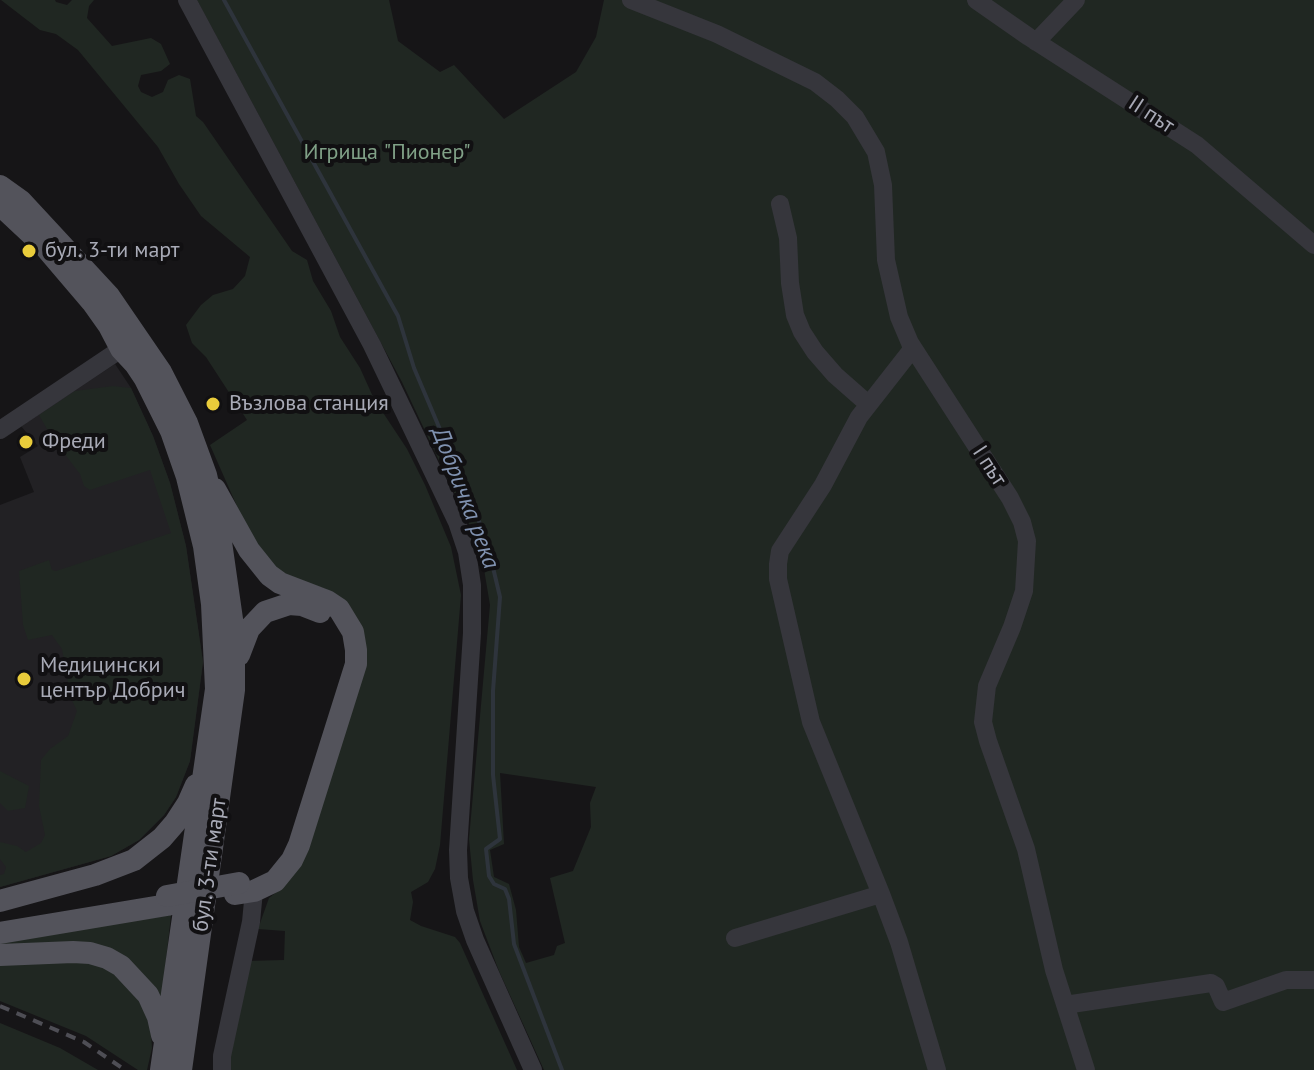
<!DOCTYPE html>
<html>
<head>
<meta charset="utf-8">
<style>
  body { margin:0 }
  canvas { display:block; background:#161517 }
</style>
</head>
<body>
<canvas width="1314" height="1070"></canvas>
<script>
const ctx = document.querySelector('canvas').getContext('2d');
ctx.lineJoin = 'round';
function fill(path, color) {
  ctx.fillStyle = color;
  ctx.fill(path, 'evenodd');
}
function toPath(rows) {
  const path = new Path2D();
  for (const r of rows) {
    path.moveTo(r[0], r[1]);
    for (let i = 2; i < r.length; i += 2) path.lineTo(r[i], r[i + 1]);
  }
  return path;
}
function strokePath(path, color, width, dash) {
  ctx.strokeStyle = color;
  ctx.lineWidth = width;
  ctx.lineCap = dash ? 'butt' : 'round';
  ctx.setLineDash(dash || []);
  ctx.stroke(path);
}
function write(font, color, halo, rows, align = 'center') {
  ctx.font = font + ' "PT Sans",sans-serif';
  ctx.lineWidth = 8;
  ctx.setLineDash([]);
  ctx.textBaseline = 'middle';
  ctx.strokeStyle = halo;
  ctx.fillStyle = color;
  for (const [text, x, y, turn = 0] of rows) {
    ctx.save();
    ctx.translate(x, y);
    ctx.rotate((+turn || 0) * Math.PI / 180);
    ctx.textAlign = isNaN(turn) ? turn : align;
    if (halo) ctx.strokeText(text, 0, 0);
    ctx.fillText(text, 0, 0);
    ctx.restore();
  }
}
const built = toPath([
  [115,364,131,388,153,436,170,483,186,546,203,662,190,761,176,797,164,815,139,840,111,856,0,887,0,505,34,492,20,457,38,446,21,426]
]);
const green = toPath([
  [1,0,55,0,56,2,67,5,72,0,94,0,89,6,87,18,112,46,151,38,161,44,170,64,161,71,141,75,138,86,141,92,152,97,163,92,168,80,179,75,190,79,196,116,203,122,292,251,307,260,313,281,331,311,340,337,360,368,374,399,407,449,425,485,451,547,461,595,440,845,435,869,428,882,411,892,413,902,410,920,421,926,455,937,460,943,517,1070,226,1070,248,961,284,960,285,931,258,929,269,898,279,890,364,668,344,602,326,589,285,576,255,547,210,445,247,420,206,357,192,343,186,325,201,305,213,295,233,289,245,276,250,257,201,216,179,184,158,147,78,50,56,34,40,30],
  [197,0,389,0,398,41,440,72,454,65,504,119,576,72,596,37,604,0,1314,0,1314,1070,544,1070,499,971,480,921,473,880,469,839,490,605,483,563,469,524,402,382],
  [500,773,596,787,590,803,591,827,573,871,550,878,565,943,557,946,554,955,526,963,519,947,516,910,509,884,494,877,490,850,504,844],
  [113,386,131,388,153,436,170,483,186,546,203,662,190,761,176,797,164,815,139,840,111,856,0,887,0,875,4,874,6,867,0,859,0,842,17,846,26,852,41,843,45,835,39,806,41,760,50,749,68,736,77,711,71,698,62,649,52,635,28,640,23,625,19,571,49,560,52,570,56,571,171,533,150,470,90,490,84,486,80,474,51,436,39,415,75,391],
  [0,771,29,786,25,808,8,811,0,803],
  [171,915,161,1006,142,974,127,958,0,949,0,941],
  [73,960,105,965,128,983,150,1020,152,1048,147,1070,138,1070,86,1036,0,1001,0,963],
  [0,1023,60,1048,98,1070,0,1070]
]);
const stream = toPath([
  [224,0,398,316,414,368,486,538,500,597,493,691,493,775,500,839,486,849,489,876,494,884,505,889,509,899,514,944,562,1070]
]);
const minor = toPath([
  [187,0,372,345,457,522,467,552,472,585,472,633,458,850,459,878,465,911,475,940,533,1070],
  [631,0,717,34,815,82,837,99,855,117,876,152,883,185,886,260,899,317,910,343,1010,498,1022,522,1027,541,1024,591,1012,627,987,686,983,722,988,741,1026,849,1054,970,1086,1070],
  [976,0,1029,37,1197,145,1314,245],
  [1036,42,1076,0],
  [780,204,788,238,790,283,795,315,802,332,815,352,835,375,868,404],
  [913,348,859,417,823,485,780,551,778,564,778,579,811,722,881,894,899,942,937,1070],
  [0,430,121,349],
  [735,938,881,894],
  [1065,1005,1211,983,1216,986,1223,1002,1286,980,1314,980],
  [222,1070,222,1056,251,922,254,891]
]);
const major = toPath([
  [0,186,21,201,109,296,161,372,187,423,206,475,221,542,234,633,234,690,181,1070],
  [0,205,46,248,92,302,109,326,121,349,135,364,145,379,171,431,187,477,204,546,212,604,216,689,161,1070],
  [215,489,249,550,269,575,280,583,327,601,339,609,353,632,356,650,356,664,299,845,292,860,275,881,254,891,235,894],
  [239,655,249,629,265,612,289,604,302,605,320,612],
  [0,901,95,875,134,860,162,838,175,823,188,803,196,785],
  [0,933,167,905],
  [0,955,73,952,90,953,107,958,121,966,148,995,158,1017,162,1035]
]);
const rail = toPath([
  [0,1006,84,1042,125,1070]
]);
const majorBridge = toPath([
  [167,896,239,883]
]);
const markers = [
  [29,251,8,"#e9cc3b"],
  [213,404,8,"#e9cc3b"],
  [26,442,8,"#e9cc3b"],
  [24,679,8,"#e9cc3b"]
];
const streetNames = [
  ["ІІ път",1151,115,33],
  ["І път",989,466,57],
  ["бул. 3-ти март",210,865,-82]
];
const parkNames = [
  ["Игрища \"Пионер\"",387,153]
];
const poiNames = [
  ["бул. 3-ти март",45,251],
  ["Възлова станция",229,404],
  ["Фреди",42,442],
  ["Медицински",40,666],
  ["център Добрич",40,691]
];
const waterNames = [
  ["Добричка река",465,498,69]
];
fill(built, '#222124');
fill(green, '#202722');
strokePath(stream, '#2e343c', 4);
strokePath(minor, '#36363c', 18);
strokePath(major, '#53535b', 22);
strokePath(rail, '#4e4e55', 4, [10, 8]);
strokePath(majorBridge, '#53535b', 22);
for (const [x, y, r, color] of markers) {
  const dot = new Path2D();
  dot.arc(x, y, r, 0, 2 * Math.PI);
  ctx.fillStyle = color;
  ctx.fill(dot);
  strokePath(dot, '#111012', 3);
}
write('22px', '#a8aab6', '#111012', streetNames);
write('22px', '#80a187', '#111012', parkNames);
write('22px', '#a8aab6', '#111012', poiNames, 'left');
write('italic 24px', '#8092b0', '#111012', waterNames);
</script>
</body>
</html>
